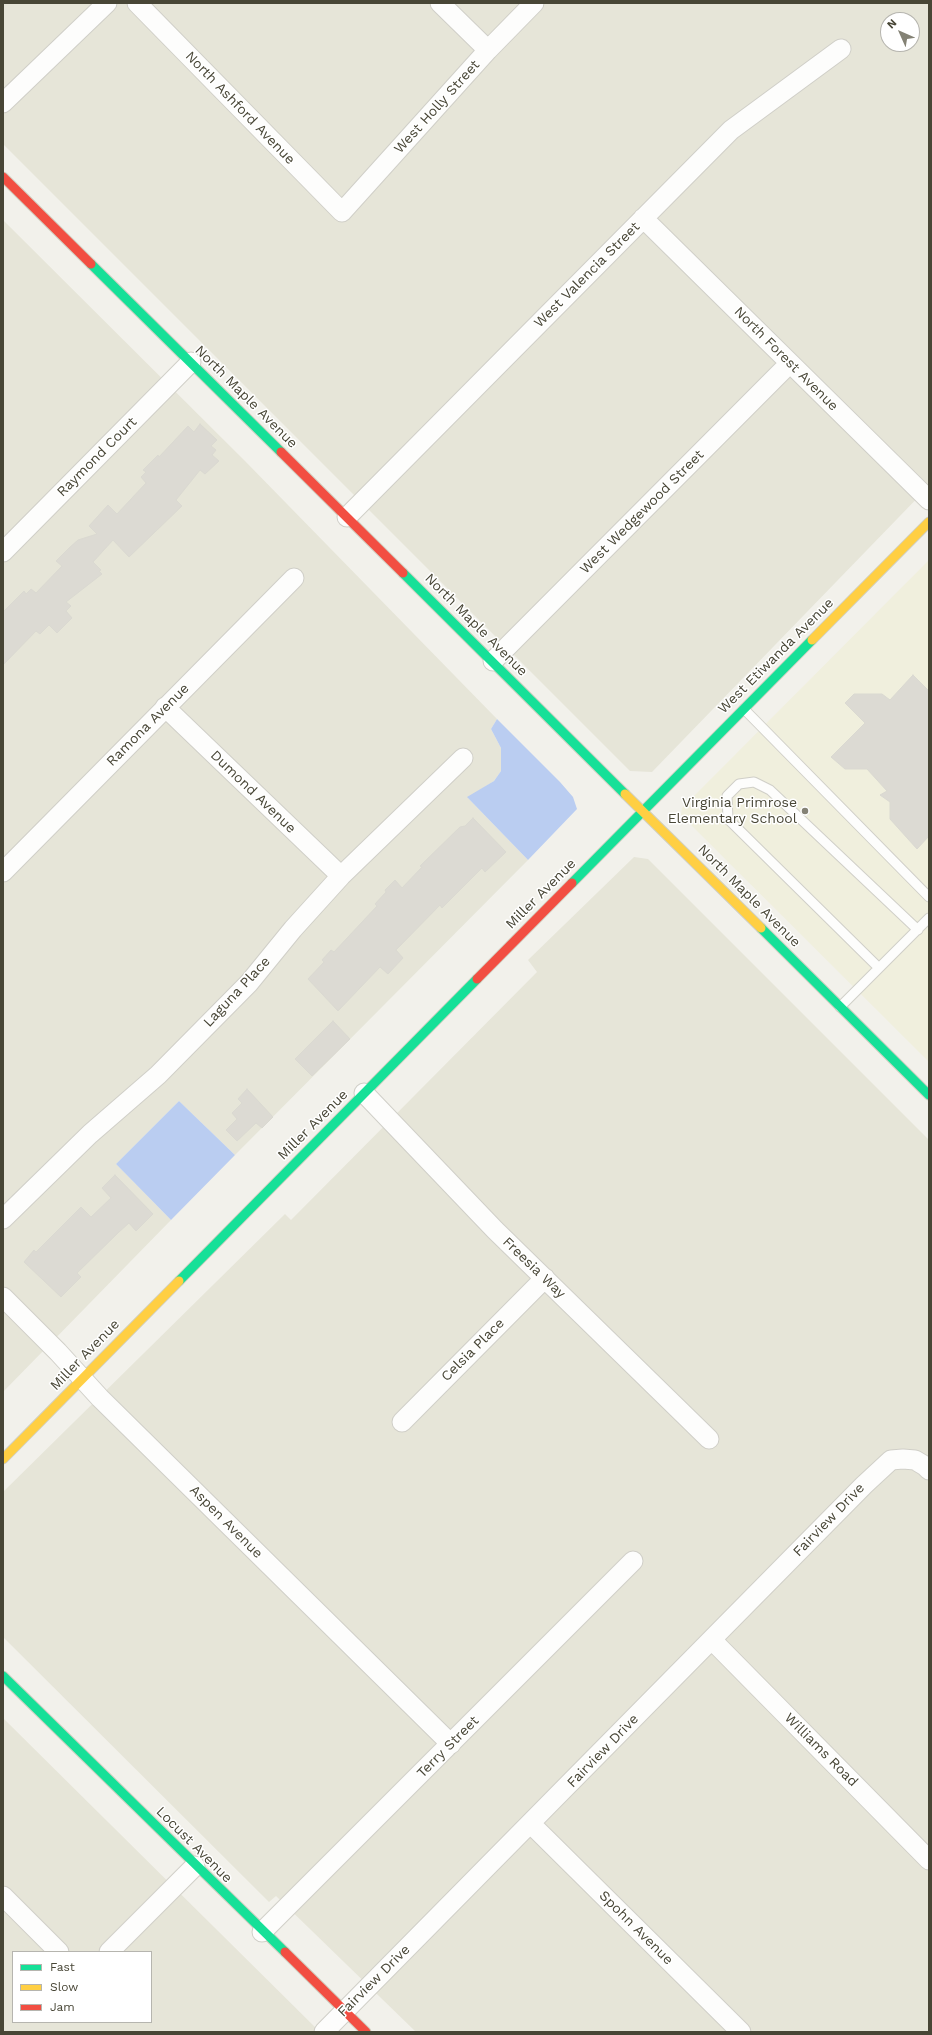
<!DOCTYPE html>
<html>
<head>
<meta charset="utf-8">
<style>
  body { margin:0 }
  #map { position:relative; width:932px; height:2035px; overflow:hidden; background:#f2f1eb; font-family:"Work Sans",sans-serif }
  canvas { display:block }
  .frame { position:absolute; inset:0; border:4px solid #484636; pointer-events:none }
  .legend { position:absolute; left:12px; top:1951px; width:140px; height:72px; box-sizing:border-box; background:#fff; border:1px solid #b6b5af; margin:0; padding:5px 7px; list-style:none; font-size:12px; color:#484636 }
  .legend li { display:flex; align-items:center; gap:8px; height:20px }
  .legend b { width:20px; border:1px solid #b6b5af }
  .north { position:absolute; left:880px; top:12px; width:40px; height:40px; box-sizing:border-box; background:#fff; border:1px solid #b6b5af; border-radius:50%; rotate:315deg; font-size:11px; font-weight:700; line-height:16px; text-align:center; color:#484636 }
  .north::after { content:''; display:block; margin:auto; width:14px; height:18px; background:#848275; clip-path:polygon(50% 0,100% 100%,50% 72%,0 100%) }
</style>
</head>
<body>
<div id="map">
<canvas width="932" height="2035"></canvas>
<div class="frame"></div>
<ul class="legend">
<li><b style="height:5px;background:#16e098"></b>Fast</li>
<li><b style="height:5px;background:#ffcf43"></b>Slow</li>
<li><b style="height:5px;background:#f24e42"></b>Jam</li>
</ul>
<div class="north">N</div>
</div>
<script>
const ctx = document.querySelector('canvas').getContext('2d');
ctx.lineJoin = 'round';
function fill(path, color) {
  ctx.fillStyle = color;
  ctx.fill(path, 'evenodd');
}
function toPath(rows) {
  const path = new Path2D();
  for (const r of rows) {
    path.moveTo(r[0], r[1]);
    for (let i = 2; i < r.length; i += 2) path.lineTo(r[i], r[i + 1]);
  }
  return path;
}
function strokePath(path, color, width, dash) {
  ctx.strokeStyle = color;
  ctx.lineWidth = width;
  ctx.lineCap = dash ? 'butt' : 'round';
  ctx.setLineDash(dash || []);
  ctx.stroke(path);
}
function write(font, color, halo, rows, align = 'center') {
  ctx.font = font + ' "Work Sans",sans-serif';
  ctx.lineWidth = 3;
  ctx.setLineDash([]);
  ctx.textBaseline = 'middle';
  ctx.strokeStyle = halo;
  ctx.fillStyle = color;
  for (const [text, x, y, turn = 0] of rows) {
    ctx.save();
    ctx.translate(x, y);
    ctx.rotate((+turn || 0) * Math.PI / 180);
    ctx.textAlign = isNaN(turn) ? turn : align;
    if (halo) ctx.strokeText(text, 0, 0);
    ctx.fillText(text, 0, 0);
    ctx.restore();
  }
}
const residential = toPath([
  [3,3,929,3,929,486,652,772,630,771,3,144],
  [888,20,912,20,912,44,888,44],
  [3,220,245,461,497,719,491,729,501,748,501,771,494,781,468,798,528,860,235,1155,179,1101,116,1164,171,1220,3,1392],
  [634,857,648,859,929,1140,929,2032,416,2032,276,1896,269,1902,3,1637,3,1492,285,1214,291,1220,537,972,528,960],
  [3,1718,320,2032,3,2032],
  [13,1952,151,1952,151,2022,13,2022]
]);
const education = toPath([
  [929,560,929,1062,681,815,682,808]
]);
const water = toPath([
  [497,719,560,782,573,797,577,809,528,860,467,797,494,781,501,771,501,748,491,729],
  [179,1101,235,1155,171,1220,116,1164]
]);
const building = toPath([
  [200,424,217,440,211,446,216,450,212,455,219,461,205,474,200,470,176,500,182,506,129,557,113,540,93,562,101,570,99,571,102,574,66,602,71,606,66,611,72,618,57,633,49,625,40,634,36,631,3,665,3,612,24,591,26,594,31,589,36,593,62,566,56,561,69,548,78,540,97,534,89,526,108,505,117,514,146,483,141,477,146,472,143,470,158,455,159,457,188,426,194,432,200,424],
  [913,675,929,691,929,836,917,849,890,819,890,802,880,795,887,791,867,769,845,769,831,757,865,723,845,703,854,694,882,694,890,700,913,675],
  [473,818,506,852,485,872,482,868,442,908,440,905,396,950,403,958,388,974,380,967,338,1011,308,979,324,962,322,960,331,950,334,952,377,906,375,904,386,892,385,890,395,880,402,888,422,867,420,866,460,827,465,826,473,818],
  [333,1021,350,1039,312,1076,295,1059,333,1021],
  [247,1089,273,1117,262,1128,256,1123,237,1141,226,1130,237,1119,232,1113,242,1103,238,1099,247,1089],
  [115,1175,153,1214,136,1231,129,1223,119,1232,77,1273,81,1277,61,1297,24,1262,34,1250,36,1252,81,1207,91,1217,111,1198,102,1188,115,1175]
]);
const lane = toPath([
  [744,709,929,897],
  [878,967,728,819,727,796,739,784,754,782,770,790,918,930],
  [840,1007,929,918]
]);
const street = toPath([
  [137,3,342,212,488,50,534,3],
  [440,3,488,50],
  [3,103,107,3],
  [643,218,929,500],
  [347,517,731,130,841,49],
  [3,552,191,362],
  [493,661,790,363],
  [165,707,341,876],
  [3,872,294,578],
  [364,1093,495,1230,709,1439],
  [3,1219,90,1134,158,1075,249,983,293,929,341,876,463,758],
  [3,1297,58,1352,100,1398,451,1744],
  [402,1422,545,1278],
  [712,1640,929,1860],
  [531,1824,741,2032],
  [3,1896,59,1952],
  [262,1932,633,1561],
  [109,1952,195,1866],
  [324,2032,864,1485,891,1460,903,1459,915,1460,925,1466,929,1470]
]);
const fast = toPath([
  [91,264,281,452],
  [403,573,625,794],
  [572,883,812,640],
  [761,928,929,1095],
  [179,1281,477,979],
  [3,1676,285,1952]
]);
const slow = toPath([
  [812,640,929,522],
  [625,794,761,928],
  [3,1459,179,1281]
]);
const jam = toPath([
  [3,177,91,264],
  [281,452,403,573],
  [477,979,572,883],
  [285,1952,366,2032]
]);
const markers = [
  [805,811,4,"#848275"]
];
const streetNames = [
  ["West Holly Street",437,107,-48],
  ["North Ashford Avenue",240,108,46],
  ["West Valencia Street",587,275,-45],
  ["North Forest Avenue",786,359,45],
  ["North Maple Avenue",246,397,45],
  ["Raymond Court",97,457,-45],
  ["West Wedgewood Street",642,512,-45],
  ["North Maple Avenue",476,625,45],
  ["West Etiwanda Avenue",776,656,-45],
  ["Ramona Avenue",148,725,-45],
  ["Dumond Avenue",253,792,44],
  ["Miller Avenue",541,894,-45],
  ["North Maple Avenue",749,896,45],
  ["Laguna Place",237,992,-47],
  ["Miller Avenue",313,1125,-45],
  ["Freesia Way",534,1268,44],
  ["Celsia Place",473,1350,-45],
  ["Miller Avenue",85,1355,-46],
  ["Fairview Drive",829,1520,-46],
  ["Aspen Avenue",226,1522,45],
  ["Terry Street",448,1747,-45],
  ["Williams Road",821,1750,45],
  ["Fairview Drive",603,1751,-46],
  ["Locust Avenue",194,1845,45],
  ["Spohn Avenue",636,1928,45],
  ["Fairview Drive",374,1981,-45]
];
const poiNames = [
  ["Virginia Primrose",797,803],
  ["Elementary School",797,819]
];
fill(residential, '#e6e5d8');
fill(education, '#f0efdd');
fill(water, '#bacdf1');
fill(building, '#dcdad3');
strokePath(building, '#dad9d1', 1);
strokePath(lane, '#d0cfc8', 11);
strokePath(street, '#d0cfc8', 21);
strokePath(fast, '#d0cfc1', 11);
strokePath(slow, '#d0cfc1', 11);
strokePath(jam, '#d0cfc1', 11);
strokePath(lane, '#fdfdfc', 9);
strokePath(street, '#fdfdfc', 19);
strokePath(fast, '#16e098', 9);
strokePath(slow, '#ffcf43', 9);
strokePath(jam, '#f24e42', 9);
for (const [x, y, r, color] of markers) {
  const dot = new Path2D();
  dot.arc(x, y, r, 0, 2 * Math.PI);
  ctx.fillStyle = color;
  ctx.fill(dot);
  strokePath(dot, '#fff', 1.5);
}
write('14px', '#484636', '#fff', streetNames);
write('14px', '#484636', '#fff', poiNames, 'right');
</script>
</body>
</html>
